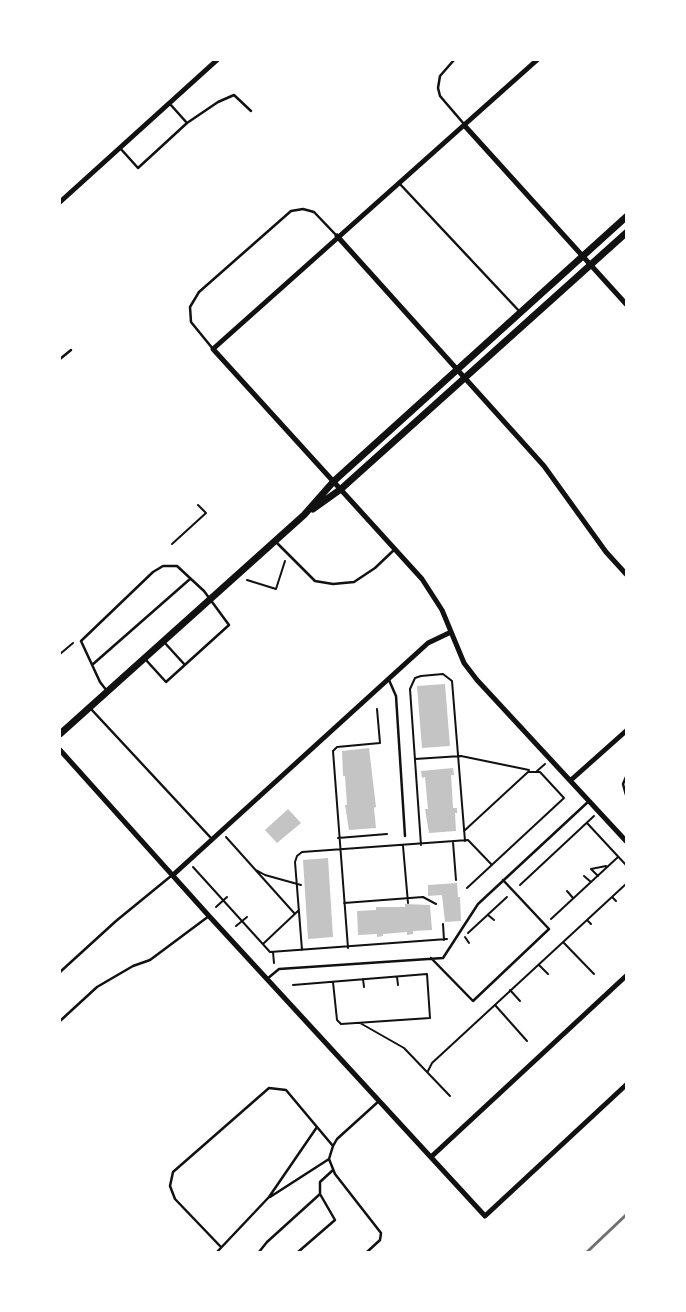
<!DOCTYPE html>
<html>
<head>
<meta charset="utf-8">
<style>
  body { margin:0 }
  #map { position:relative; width:686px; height:1312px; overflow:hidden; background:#fff; font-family:Ubuntu,sans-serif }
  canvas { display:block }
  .frame { position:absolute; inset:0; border:61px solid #fff; pointer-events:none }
</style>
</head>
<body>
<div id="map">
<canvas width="686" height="1312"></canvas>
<div class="frame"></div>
</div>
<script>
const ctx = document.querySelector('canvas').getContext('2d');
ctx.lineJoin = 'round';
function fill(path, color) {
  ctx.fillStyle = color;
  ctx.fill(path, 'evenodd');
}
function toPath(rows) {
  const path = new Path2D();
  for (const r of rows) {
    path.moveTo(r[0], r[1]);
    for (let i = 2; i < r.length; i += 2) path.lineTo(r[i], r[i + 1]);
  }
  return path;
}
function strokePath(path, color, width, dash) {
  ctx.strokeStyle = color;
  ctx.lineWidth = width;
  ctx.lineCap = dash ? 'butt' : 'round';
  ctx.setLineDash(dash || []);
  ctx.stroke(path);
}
const building = toPath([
  [445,684,450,746,422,748,417,686],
  [369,748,376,807,374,808,376,828,349,830,345,805,347,805,345,776,343,776,342,751],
  [453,768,454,775,451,775,453,808,457,808,457,813,455,813,456,831,429,833,425,809,428,809,425,777,422,778,421,771],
  [288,809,301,823,277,843,265,830],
  [328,858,333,937,308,939,303,860],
  [457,883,458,897,460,897,461,921,445,922,442,895,428,896,428,885],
  [405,904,430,905,432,930,413,931,413,934,407,935,407,932,383,934,383,936,377,937,377,934,358,935,357,911,376,910,376,907,405,907]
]);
const path = toPath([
  [172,544,206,513,198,505],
  [247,580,276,589,285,561],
  [60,654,73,643],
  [415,759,461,756,529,770],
  [537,771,545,764],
  [587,823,626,865],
  [464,831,528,772,540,772,564,798,467,888],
  [226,837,295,914],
  [338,838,387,834],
  [453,842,456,880],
  [421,845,410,689,415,678,421,676,443,674,452,681,465,841],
  [403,846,408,903],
  [193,867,270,952,447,939],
  [591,869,606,866],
  [591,869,598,876],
  [256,870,265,875,301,885],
  [584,876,591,882],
  [520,885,594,816],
  [567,891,573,898],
  [612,897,616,901],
  [344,903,423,897,436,904],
  [216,907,227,897],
  [488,915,494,920],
  [551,919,618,857],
  [587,920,591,924],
  [443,924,444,940],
  [236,926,247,917],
  [468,933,507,897],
  [465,937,469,943],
  [563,942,594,974],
  [264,943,299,910],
  [348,948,333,751,337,747,380,743,377,709],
  [302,950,295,862,297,856,302,852,468,840,492,865],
  [273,952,274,963],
  [539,965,548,974],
  [397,977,398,985],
  [363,979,364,987],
  [293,985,427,974,430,1018,341,1024,337,1020,333,982],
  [510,990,520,1001],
  [495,1005,527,1041],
  [360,1023,404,1048,450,1096],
  [428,1071,432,1063,626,884]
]);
const service = toPath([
  [454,60,440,76,438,88,440,96,464,124],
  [170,104,187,123,218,102,234,95,251,111],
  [120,148,138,168,187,123],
  [399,183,520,312],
  [213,349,191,322,190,307,199,292,291,211,303,209,314,212,336,235],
  [60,359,71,350],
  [276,542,315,581,333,584,354,582,375,568,395,549],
  [164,642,185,665],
  [92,665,190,579],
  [389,680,396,696,405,836],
  [107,691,100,682,81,641,153,572,163,566,177,566,204,591,229,625,166,682,146,660],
  [91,709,211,838],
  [626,777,623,784,626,795],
  [431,958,473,1001,549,929,503,880],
  [60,972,116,921,171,876],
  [267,979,279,969,443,958,478,904,589,801],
  [60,1021,97,987,133,966,150,960,209,916],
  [270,1197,329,1159],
  [220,1246,175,1199,170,1186,173,1172,269,1088,286,1090,317,1127],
  [217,1252,269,1197,317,1127,333,1146],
  [259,1252,267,1242,320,1194,320,1182,333,1170],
  [298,1252,335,1220,320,1194],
  [367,1252,380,1240,381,1233,335,1174,329,1159,333,1146,337,1139,379,1101]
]);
const minor = toPath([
  [537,60,213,349,422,579,442,610,464,663,477,680,626,841],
  [464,125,626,304],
  [60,202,217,60],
  [337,236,544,466,606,552,626,574],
  [60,750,209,916,485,1216,626,1085],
  [571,780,626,731],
  [173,875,428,643,451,632],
  [431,1157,626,976]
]);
const tertiary = toPath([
  [313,509,341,489,626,233],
  [60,734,304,515,334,481,626,217]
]);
const rail = toPath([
  [587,1252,626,1215]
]);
fill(building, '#c4c4c4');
strokePath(path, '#111', 2);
strokePath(service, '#111', 2.5);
strokePath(minor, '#111', 5);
strokePath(tertiary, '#111', 7);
strokePath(rail, '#707070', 3);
</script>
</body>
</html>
